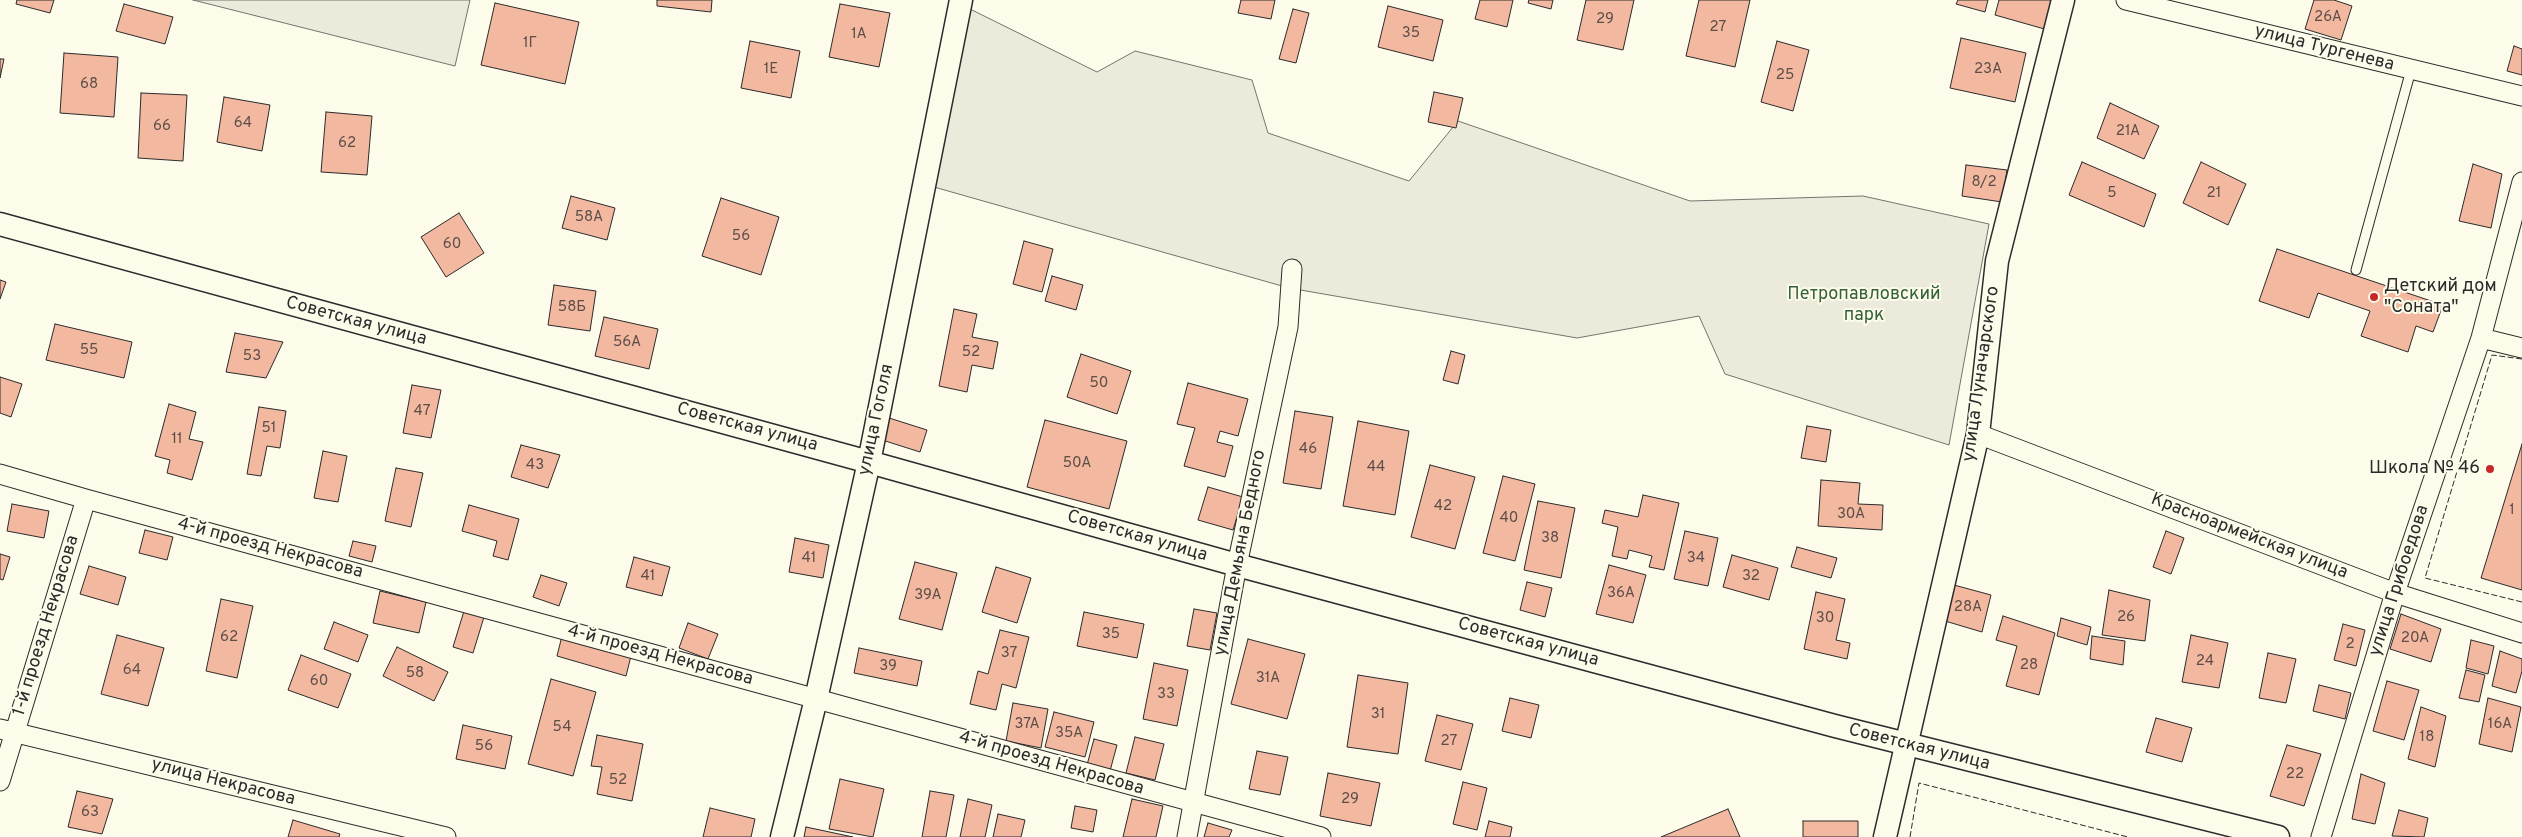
<!DOCTYPE html>
<html>
<head>
<meta charset="utf-8">
<style>
  body { margin:0 }
  canvas { display:block; background:#fdfbea }
</style>
</head>
<body>
<canvas width="2522" height="837"></canvas>
<script>
const ctx = document.querySelector('canvas').getContext('2d');
ctx.lineJoin = 'round';
function fill(path, color) {
  ctx.fillStyle = color;
  ctx.fill(path, 'evenodd');
}
function toPath(rows) {
  const path = new Path2D();
  for (const r of rows) {
    path.moveTo(r[0], r[1]);
    for (let i = 2; i < r.length; i += 2) path.lineTo(r[i], r[i + 1]);
  }
  return path;
}
function strokePath(path, color, width, dash) {
  ctx.strokeStyle = color;
  ctx.lineWidth = width;
  ctx.lineCap = dash ? 'butt' : 'round';
  ctx.setLineDash(dash || []);
  ctx.stroke(path);
}
function write(font, color, halo, rows, align = 'center') {
  ctx.font = font + ' Overpass,sans-serif';
  ctx.lineWidth = 4;
  ctx.setLineDash([]);
  ctx.textBaseline = 'middle';
  ctx.strokeStyle = halo;
  ctx.fillStyle = color;
  for (const [text, x, y, turn = 0] of rows) {
    ctx.save();
    ctx.translate(x, y);
    ctx.rotate((+turn || 0) * Math.PI / 180);
    ctx.textAlign = isNaN(turn) ? turn : align;
    if (halo) ctx.strokeText(text, 0, 0);
    ctx.fillText(text, 0, 0);
    ctx.restore();
  }
}
const green = toPath([
  [193,0,470,0,455,66,193,0],
  [964,6,1097,72,1135,51,1252,80,1268,133,1409,181,1458,121,1690,201,1863,196,1989,224,1949,445,1725,374,1699,316,1577,338,1289,288,927,185,964,6]
]);
const building = toPath([
  [17,0,54,0,50,13,16,4,17,0],
  [657,0,712,0,711,12,657,6,657,0],
  [1241,0,1275,0,1271,19,1238,13,1241,0],
  [1480,0,1513,0,1507,27,1475,19,1480,0],
  [1529,0,1553,0,1551,9,1528,3,1529,0],
  [1586,0,1634,0,1623,50,1577,40,1586,0],
  [1699,0,1750,0,1735,67,1686,56,1699,0],
  [1958,0,1988,0,1985,12,1956,4,1958,0],
  [1999,0,2056,0,2048,30,1995,15,1999,0],
  [2314,0,2334,0,2352,6,2341,40,2305,29,2314,0],
  [495,3,579,22,565,84,481,65,495,3],
  [124,4,173,17,165,44,116,31,124,4],
  [840,4,890,13,879,67,829,57,840,4],
  [1388,6,1443,20,1433,61,1378,47,1388,6],
  [1293,9,1309,13,1296,63,1279,59,1293,9],
  [1961,38,2026,53,2015,102,1950,88,1961,38],
  [750,41,800,51,791,98,741,88,750,41],
  [1777,41,1809,50,1793,111,1761,102,1777,41],
  [2514,46,2522,49,2522,75,2507,71,2514,46],
  [64,53,118,57,114,117,60,113,64,53],
  [0,59,4,59,0,78,0,59],
  [1434,92,1463,98,1456,128,1428,122,1434,92],
  [141,93,187,95,183,161,138,158,141,93],
  [224,97,270,105,262,151,217,142,224,97],
  [2110,103,2159,126,2144,159,2097,138,2110,103],
  [326,112,372,116,367,175,321,172,326,112],
  [2082,162,2156,194,2144,227,2069,195,2082,162],
  [2201,162,2246,184,2228,225,2183,203,2201,162],
  [2473,164,2502,174,2491,228,2459,221,2473,164],
  [1966,165,2007,170,2002,202,1962,196,1966,165],
  [571,196,615,208,607,240,562,228,571,196],
  [721,198,779,217,761,275,702,256,721,198],
  [459,213,484,253,446,277,421,237,459,213],
  [1024,241,1053,249,1042,292,1013,284,1024,241],
  [2277,249,2443,305,2433,332,2416,326,2408,352,2361,336,2370,311,2318,293,2309,318,2259,301,2277,249],
  [1052,276,1083,285,1076,310,1045,301,1052,276],
  [0,280,6,282,0,299,0,280],
  [554,285,596,291,590,331,548,325,554,285],
  [954,309,977,314,972,337,998,342,993,369,972,365,967,392,939,386,954,309],
  [604,317,658,329,649,369,595,356,604,317],
  [55,324,132,342,124,378,46,360,55,324],
  [235,333,283,342,266,378,226,372,235,333],
  [1451,351,1465,355,1458,384,1443,380,1451,351],
  [1081,354,1131,371,1117,414,1067,397,1081,354],
  [0,377,22,384,11,417,0,413,0,377],
  [1188,383,1248,399,1238,436,1220,431,1217,442,1233,446,1225,477,1184,466,1195,428,1177,424,1188,383],
  [412,385,441,390,431,438,403,433,412,385],
  [169,404,196,412,189,439,203,442,192,480,167,473,170,460,155,456,169,404],
  [259,407,286,411,280,448,267,446,261,476,247,474,259,407],
  [1295,411,1333,417,1321,489,1283,483,1295,411],
  [886,417,927,430,920,452,879,439,886,417],
  [1045,420,1127,441,1109,509,1027,487,1045,420],
  [1358,421,1409,431,1395,515,1343,506,1358,421],
  [1807,426,1831,430,1826,462,1801,458,1807,426],
  [2522,444,2522,590,2481,578,2522,444],
  [521,445,560,455,548,488,511,477,521,445],
  [323,451,347,456,338,502,314,498,323,451],
  [1430,465,1475,477,1455,549,1411,537,1430,465],
  [396,468,423,473,411,527,385,521,396,468],
  [1503,476,1535,484,1515,561,1483,553,1503,476],
  [1821,480,1860,483,1858,504,1883,505,1882,530,1818,526,1821,480],
  [1208,487,1243,497,1233,530,1198,520,1208,487],
  [1643,495,1679,503,1664,570,1649,567,1652,556,1629,550,1627,559,1612,556,1618,527,1602,523,1605,510,1638,517,1643,495],
  [1538,501,1575,508,1561,578,1524,570,1538,501],
  [12,504,49,511,44,538,7,531,12,504],
  [469,505,519,519,508,560,493,556,497,541,462,531,469,505],
  [145,530,173,537,167,560,139,553,145,530],
  [1685,531,1718,538,1708,586,1674,579,1685,531],
  [2166,531,2184,538,2171,574,2153,567,2166,531],
  [795,538,829,545,823,578,789,572,795,538],
  [353,541,376,546,372,562,349,556,353,541],
  [1797,547,1837,558,1831,578,1791,567,1797,547],
  [0,554,10,557,3,580,0,579,0,554],
  [1732,555,1778,568,1769,600,1723,587,1732,555],
  [634,557,670,567,662,596,626,587,634,557],
  [915,562,957,573,942,630,899,619,915,562],
  [1609,565,1646,575,1633,623,1596,614,1609,565],
  [89,566,126,577,118,605,80,594,89,566],
  [996,567,1031,578,1017,623,982,612,996,567],
  [541,575,567,583,559,606,533,597,541,575],
  [1527,582,1552,588,1545,617,1520,610,1527,582],
  [1954,585,1991,595,1982,632,1945,621,1954,585],
  [2109,590,2150,600,2145,641,2102,635,2109,590],
  [380,591,426,602,419,633,373,623,380,591],
  [1816,592,1845,599,1836,640,1850,643,1847,659,1804,649,1816,592],
  [221,599,253,606,237,678,206,671,221,599],
  [1194,609,1217,613,1210,650,1187,646,1194,609],
  [464,611,484,617,473,653,453,647,464,611],
  [1084,612,1144,624,1137,658,1077,646,1084,612],
  [2401,614,2441,629,2431,662,2390,649,2401,614],
  [2003,616,2055,633,2039,695,2006,686,2017,646,1996,640,2003,616],
  [2061,618,2091,627,2087,645,2057,636,2061,618],
  [334,622,368,635,358,662,324,649,334,622],
  [688,623,718,634,708,659,679,648,688,623],
  [2343,624,2365,630,2356,666,2334,660,2343,624],
  [1000,630,1029,637,1016,688,1002,684,996,710,970,704,978,671,988,674,1000,630],
  [117,635,164,648,148,706,101,694,117,635],
  [2191,635,2228,643,2219,688,2182,682,2191,635],
  [562,636,631,656,626,676,557,656,562,636],
  [2092,636,2125,641,2123,665,2090,659,2092,636],
  [1248,639,1305,654,1287,719,1231,704,1248,639],
  [2471,640,2494,646,2488,674,2466,668,2471,640],
  [397,647,448,672,434,701,383,676,397,647],
  [859,648,922,661,917,686,854,673,859,648],
  [2500,651,2522,659,2522,671,2516,693,2492,686,2500,651],
  [2268,653,2296,659,2286,703,2259,698,2268,653],
  [301,655,351,674,338,708,288,690,301,655],
  [1154,663,1188,670,1177,726,1143,719,1154,663],
  [2466,670,2485,675,2479,702,2459,698,2466,670],
  [1358,675,1408,683,1398,754,1347,747,1358,675],
  [551,679,596,692,573,776,528,764,551,679],
  [2387,681,2419,690,2404,740,2373,731,2387,681],
  [2319,685,2351,693,2345,719,2313,711,2319,685],
  [1510,698,1539,705,1531,738,1502,731,1510,698],
  [2488,698,2521,707,2512,752,2479,744,2488,698],
  [1013,703,1048,709,1041,748,1006,741,1013,703],
  [2421,707,2446,716,2435,767,2408,759,2421,707],
  [1054,712,1094,722,1085,757,1045,747,1054,712],
  [1437,715,1473,724,1461,770,1425,761,1437,715],
  [2156,718,2192,728,2182,762,2146,752,2156,718],
  [463,725,512,736,505,769,456,759,463,725],
  [597,735,643,744,632,801,597,794,602,767,591,766,597,735],
  [1135,737,1164,744,1155,780,1126,773,1135,737],
  [1094,739,1117,745,1110,771,1087,765,1094,739],
  [2287,745,2321,754,2304,806,2270,796,2287,745],
  [1257,751,1288,757,1280,795,1249,789,1257,751],
  [1328,773,1380,783,1371,826,1320,816,1328,773],
  [2361,774,2385,783,2375,824,2352,819,2361,774],
  [840,779,884,789,873,837,829,829,840,779],
  [1463,782,1487,788,1477,830,1453,824,1463,782],
  [77,791,113,799,102,834,68,827,77,791],
  [930,791,954,795,946,837,922,837,930,791],
  [968,799,992,805,985,837,960,837,968,799],
  [1132,799,1163,806,1156,837,1123,837,1132,799],
  [1075,806,1097,810,1093,832,1071,828,1075,806],
  [710,808,755,819,751,837,703,837,710,808],
  [1728,809,1740,837,1661,837,1728,809],
  [2399,810,2428,818,2424,837,2392,836,2399,810],
  [998,814,1025,820,1021,837,993,837,998,814],
  [293,820,340,834,339,837,288,837,293,820],
  [1489,821,1512,827,1510,837,1485,837,1489,821],
  [1803,821,1858,821,1858,837,1803,837,1803,821],
  [1208,823,1232,830,1229,837,1204,837,1208,823],
  [806,827,853,837,804,837,806,827]
]);
const service = toPath([
  [2356,270,2411,70]
]);
const minor = toPath([
  [2126,0,2522,96],
  [2481,338,2522,348],
  [1978,434,2395,593,2522,633],
  [0,474,86,499,1321,837],
  [0,729,446,837],
  [0,781,86,499],
  [1187,837,1237,565,1288,327,1292,269],
  [2321,837,2395,593,2481,338,2522,182]
]);
const tertiary = toPath([
  [0,224,869,462,1237,565,1835,726,2278,837],
  [782,837,816,699,869,462,961,0],
  [1885,837,1978,434,1997,261,2063,0]
]);
const fence = toPath([
  [2522,359,2492,355,2425,578,2522,602],
  [1910,837,1919,783,2128,837]
]);
const markers = [
  [2374,297,5,"#c62828"],
  [2490,469,5,"#c62828"]
];
const numberNames = [
  ["26А",2328,18],
  ["29",1605,20],
  ["27",1718,28],
  ["35",1411,34],
  ["1А",859,35],
  ["1Г",530,44],
  ["1Е",771,70],
  ["23А",1988,70],
  ["25",1785,76],
  ["68",89,85],
  ["64",243,124],
  ["66",162,127],
  ["21А",2128,132],
  ["62",347,144],
  ["8/2",1984,183],
  ["5",2112,194],
  ["21",2214,194],
  ["58А",589,218],
  ["56",741,237],
  ["60",452,245],
  ["58Б",572,308],
  ["56А",627,343],
  ["55",89,351],
  ["52",971,353],
  ["53",252,357],
  ["50",1099,384],
  ["47",422,412],
  ["51",269,429],
  ["11",177,440],
  ["46",1308,450],
  ["50А",1077,464],
  ["43",535,466],
  ["44",1376,468],
  ["42",1443,507],
  ["1",2512,511],
  ["30А",1851,515],
  ["40",1509,519],
  ["38",1550,539],
  ["41",809,559],
  ["34",1696,559],
  ["41",648,577],
  ["32",1751,577],
  ["36А",1621,594],
  ["39А",928,596],
  ["28А",1968,608],
  ["26",2126,618],
  ["30",1825,619],
  ["35",1111,635],
  ["62",229,638],
  ["20А",2415,639],
  ["2",2350,645],
  ["37",1009,654],
  ["24",2205,662],
  ["28",2029,666],
  ["39",888,667],
  ["64",132,671],
  ["58",415,674],
  ["31А",1268,679],
  ["60",319,682],
  ["33",1166,695],
  ["31",1378,715],
  ["37А",1027,725],
  ["16А",2500,725],
  ["54",562,728],
  ["35А",1069,734],
  ["18",2427,738],
  ["27",1449,742],
  ["56",484,747],
  ["22",2295,775],
  ["52",618,781],
  ["29",1350,800],
  ["63",90,813]
];
const streetNames = [
  ["улица Тургенева",2324,49,14],
  ["Советская улица",356,322,15],
  ["улица Луначарского",1982,374,-82],
  ["улица Гоголя",877,420,-78],
  ["Советская улица",747,428,15],
  ["Советская улица",1137,537,16],
  ["Красноармейская улица",2249,537,21],
  ["4-й проезд Некрасова",270,549,15],
  ["улица Демьяна Бедного",1241,553,-79],
  ["улица Грибоедова",2400,581,-72],
  ["1-й проезд Некрасова",47,626,-73],
  ["Советская улица",1528,643,15],
  ["4-й проезд Некрасова",660,656,15],
  ["Советская улица",1919,748,14],
  ["4-й проезд Некрасова",1051,764,16],
  ["улица Некрасова",223,783,14]
];
const poiNames = [
  ["Детский дом",2384,287],
  ["\"Соната\"",2384,308],
  ["Школа № 46",2480,469,"right"]
];
const parkNames = [
  ["Петропавловский",1864,295],
  ["парк",1864,316]
];
fill(green, '#ecebdb');
strokePath(green, '#74746e', 1);
fill(building, '#f2b8a0');
strokePath(building, '#2b2b2b', 1);
strokePath(service, '#2b2b2b', 11);
strokePath(minor, '#2b2b2b', 21);
strokePath(tertiary, '#2b2b2b', 25);
strokePath(service, '#fdfbea', 9);
strokePath(minor, '#fdfbea', 19);
strokePath(tertiary, '#fdfbea', 22);
strokePath(fence, '#2b2b2b', 1, [6, 2.5]);
for (const [x, y, r, color] of markers) {
  const dot = new Path2D();
  dot.arc(x, y, r, 0, 2 * Math.PI);
  ctx.fillStyle = color;
  ctx.fill(dot);
  strokePath(dot, '#fdfbea', 2);
}
write('15px', '#5d4e48', null, numberNames);
write('18px', '#2b2b2b', '#fdfbea', streetNames);
write('18px', '#2b2b2b', '#fdfbea', poiNames, 'left');
write('18px', '#34623c', '#fdfbea', parkNames);
</script>
</body>
</html>
